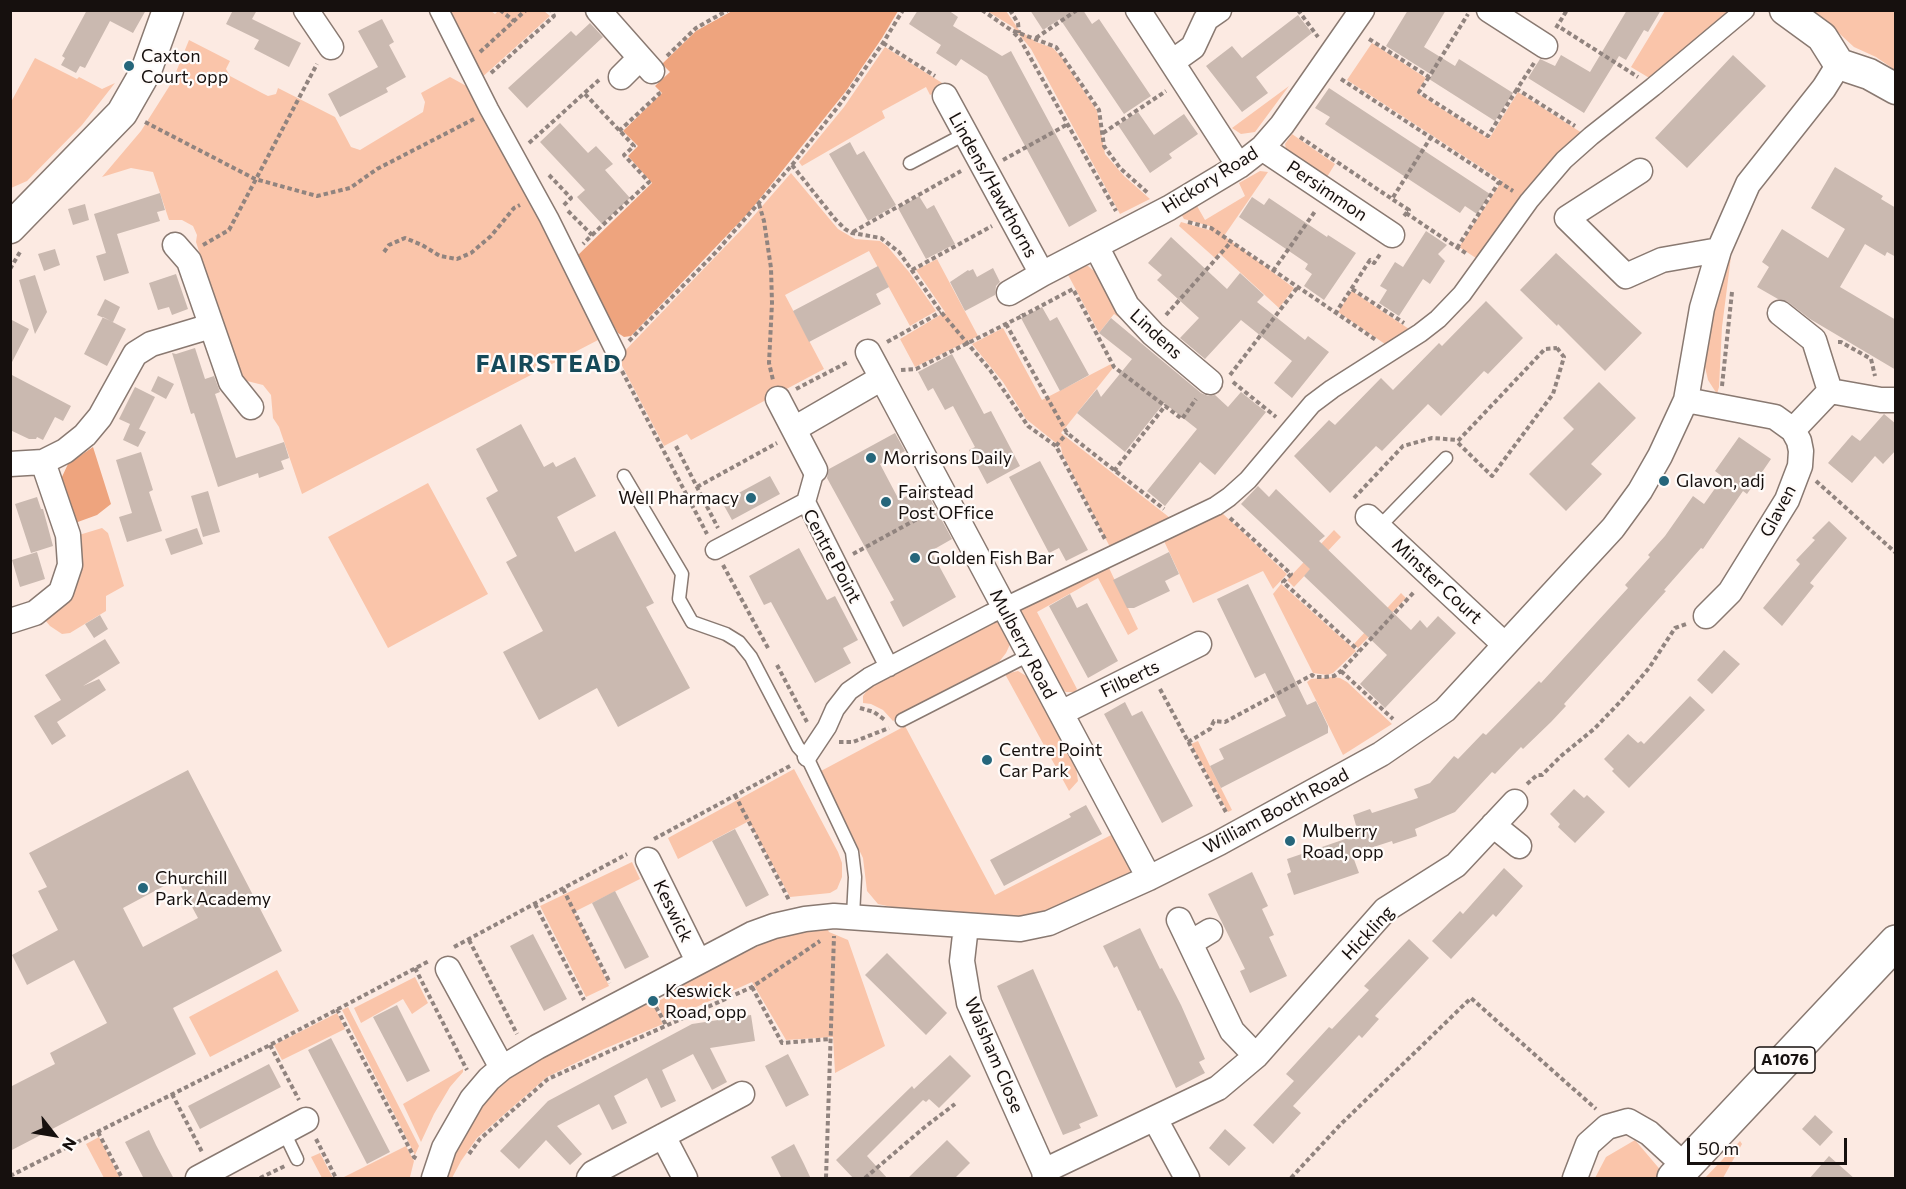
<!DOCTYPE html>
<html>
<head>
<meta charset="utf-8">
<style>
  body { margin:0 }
  #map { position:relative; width:1906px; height:1189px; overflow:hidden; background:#fceae2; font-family:Commissioner,sans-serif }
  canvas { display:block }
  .frame { position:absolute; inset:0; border:12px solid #16100e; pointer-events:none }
  .north { position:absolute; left:24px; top:1105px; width:60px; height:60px; -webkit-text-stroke:4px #fffbf9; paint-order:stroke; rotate:121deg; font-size:16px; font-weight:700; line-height:24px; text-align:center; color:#16100e }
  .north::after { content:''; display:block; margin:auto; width:21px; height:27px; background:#16100e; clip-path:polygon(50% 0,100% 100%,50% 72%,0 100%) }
  .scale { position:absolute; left:1687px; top:1138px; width:160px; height:27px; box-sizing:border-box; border:3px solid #16100e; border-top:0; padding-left:8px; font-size:18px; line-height:21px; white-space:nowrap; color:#16100e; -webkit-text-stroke:4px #fffbf9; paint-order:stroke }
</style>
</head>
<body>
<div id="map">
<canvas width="1906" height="1189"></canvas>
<div class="frame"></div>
<div class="north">N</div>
<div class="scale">50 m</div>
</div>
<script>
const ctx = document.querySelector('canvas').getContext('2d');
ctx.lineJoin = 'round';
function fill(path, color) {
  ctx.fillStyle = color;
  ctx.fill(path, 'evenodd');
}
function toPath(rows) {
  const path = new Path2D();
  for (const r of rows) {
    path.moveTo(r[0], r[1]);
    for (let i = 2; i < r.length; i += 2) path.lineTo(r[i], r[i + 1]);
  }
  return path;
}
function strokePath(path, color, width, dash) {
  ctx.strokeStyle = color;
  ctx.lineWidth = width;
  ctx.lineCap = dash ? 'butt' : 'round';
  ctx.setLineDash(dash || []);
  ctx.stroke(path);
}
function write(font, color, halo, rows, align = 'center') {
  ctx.font = font + ' Commissioner,sans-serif';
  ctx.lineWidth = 4.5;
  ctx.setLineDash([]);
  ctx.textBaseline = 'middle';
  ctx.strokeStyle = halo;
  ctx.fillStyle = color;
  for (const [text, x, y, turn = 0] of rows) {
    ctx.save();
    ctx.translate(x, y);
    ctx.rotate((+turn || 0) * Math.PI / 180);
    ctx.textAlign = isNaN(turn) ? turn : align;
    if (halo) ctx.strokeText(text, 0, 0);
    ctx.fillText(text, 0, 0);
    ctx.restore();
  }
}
const green = toPath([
  [446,11,491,11,495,14,498,11,544,11,550,16,479,80],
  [987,11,1006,11,1019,30,1036,42,1053,48,1062,58,1097,111,1105,154,1124,176,1150,199,1120,214,1031,49,1013,27],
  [1665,11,1730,11,1651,79,1631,67],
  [1809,11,1895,11,1895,70,1876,57,1854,47,1829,24],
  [189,40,230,61,226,69,230,76,262,93,268,96,276,94,278,88,335,117,351,147,360,150,423,112,425,102,421,93,450,77,470,88,513,165,600,339,302,494,279,427,273,418,271,395,263,385,243,380,239,375,196,242,197,235,193,226,182,220,169,220,153,172,131,168,102,177,141,131,172,82],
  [1372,43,1426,78,1417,93,1489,139,1518,92,1582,133,1479,260,1459,247,1502,181,1347,80],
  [885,47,947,86,930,95,926,87,882,111,885,118,802,166,799,162,844,107],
  [35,58,77,79,79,77,102,89,115,83,82,125,27,181,11,188,11,102],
  [1289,86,1255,132,1241,134,1232,128],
  [1292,134,1335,164,1327,177,1339,185,1337,189,1289,155,1286,149,1285,144],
  [1260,171,1268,172,1224,236,1294,288,1279,308,1219,253,1215,258,1179,226,1181,222,1209,230,1210,226,1184,219,1181,214,1197,206,1205,220,1245,196,1239,183],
  [791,173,838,229,855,239,880,241,887,246,909,272,936,311,910,326,869,251,785,295,824,369,691,440,687,434,664,446,618,358,744,227],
  [1734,233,1722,327,1719,387,1717,394,1708,380,1705,367,1708,336,1712,301],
  [937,259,978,336,915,367,900,339,945,312,916,270],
  [1080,265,1088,266,1099,275,1127,323,1114,314,1099,333,1066,271],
  [1352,291,1409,329,1385,344,1338,312],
  [1003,328,1042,400,1111,364,1113,368,1061,433,1174,521,1111,549,1062,453,1061,447,1026,419,1003,382,972,344],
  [428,483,488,594,388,648,328,537],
  [1221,512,1287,574,1273,589,1263,571,1193,603,1164,541],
  [102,528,108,533,124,586,106,596,106,611,70,633,62,634,50,626,45,620,81,559,79,535],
  [1334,530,1341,537,1294,587,1287,580],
  [1109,568,1138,629,1128,635,1098,578,1037,612,1077,689,1075,692,1066,692,1058,687,1016,612],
  [1281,584,1356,651,1333,673,1327,675,1313,673,1273,594],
  [1401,593,1406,598,1358,648,1354,644],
  [999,617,1012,640,1006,653,999,662,913,707,893,721,883,710,871,704,863,703,863,696,872,683],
  [1018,671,1028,677,1075,761,1078,781,1069,791,1005,674],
  [1334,677,1340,678,1347,682,1392,724,1343,755,1307,682,1311,679],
  [905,726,995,895,1115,833,1134,871,1042,917,1023,918,901,909,878,904,867,891,863,858,821,771],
  [1198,741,1210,766,1232,810,1228,812,1191,744],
  [794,769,838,852,842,863,842,877,837,889,830,893,790,897,749,821,678,859,668,838],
  [632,862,640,879,574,912,609,986,586,997,540,906],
  [827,928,829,932,848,940,885,1046,835,1073,833,1037,786,1040,752,982,665,1021,657,1002,669,995,668,990,783,934,810,929],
  [277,970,299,1011,210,1057,189,1017],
  [415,977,428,1003,412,1014,403,999,361,1023,354,1008],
  [652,1002,663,1024,604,1049,547,1077,477,1138,461,1161,452,1178,445,1177,456,1146,475,1114,501,1082,579,1035],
  [348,1007,419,1146,415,1155,342,1010],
  [337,1013,345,1029,282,1060,274,1045],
  [463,1069,463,1072,450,1087,434,1114,421,1142,403,1104],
  [99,1137,120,1178,104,1178,86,1144],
  [1635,1140,1663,1173,1658,1178,1595,1178,1606,1157],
  [1740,1141,1742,1144,1723,1178,1705,1178],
  [406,1146,414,1161,410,1177,406,1178,342,1178],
  [320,1153,333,1178,322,1178,311,1157]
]);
const forest = toPath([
  [732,11,898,11,882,38,846,91,750,211,631,336,624,337,618,333,575,258,652,183,628,156,638,146,623,131,662,93,655,86,670,72,662,64,696,31],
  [93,447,111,504,97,515,75,523,61,479,68,464]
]);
const building = toPath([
  [87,10,146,10,133,33,110,21,85,68,80,66,76,73,61,65,65,58,62,56],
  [233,10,257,10,252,19,301,43,289,67,254,49,259,40,226,24],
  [918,10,948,10,958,17,953,26,1002,56,1011,51,1097,211,1069,227,987,76,961,59,956,66,936,53,941,45,909,24],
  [1030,10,1083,10,1092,24,1099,19,1151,96,1124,114,1060,19,1043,30],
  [1408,10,1446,10,1424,47,1455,66,1459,59,1513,93,1495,121,1429,79,1432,75,1386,46],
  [1627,10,1661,10,1648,32,1644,30,1626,60,1619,56,1584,113,1528,78,1540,59,1555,66,1561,55,1590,72],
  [1298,15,1312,33,1256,77,1268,93,1242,112,1206,66,1232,46,1242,58],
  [382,19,394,42,389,45,406,77,386,88,388,92,340,117,328,94,378,67,358,31],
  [590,23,603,37,527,108,508,88,571,31,576,36],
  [1733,55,1766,86,1687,168,1655,138],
  [1329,88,1490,194,1477,214,1465,206,1460,213,1325,124,1330,117,1315,108],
  [1138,112,1154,135,1184,114,1198,134,1169,154,1172,158,1150,173,1118,125],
  [560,123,588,153,596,146,613,164,605,170,630,198,602,224,577,197,585,190,540,142],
  [850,142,857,155,864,151,896,205,868,221,829,154],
  [1835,167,1883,196,1881,199,1896,208,1896,257,1887,252,1885,256,1865,244,1840,287,1896,320,1896,370,1810,319,1788,302,1778,299,1757,287,1769,267,1762,262,1782,229,1828,258,1845,229,1811,208],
  [160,193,165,210,157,212,160,221,117,234,129,273,104,281,96,256,106,253,94,214],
  [919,196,927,209,934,205,955,244,926,259,898,208],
  [1252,197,1264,205,1269,198,1327,237,1328,235,1356,253,1324,300,1304,286,1312,274,1305,269,1308,264,1239,217],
  [85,204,89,220,73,225,68,209],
  [1426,231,1447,245,1438,254,1445,261,1430,284,1423,279,1399,316,1379,303,1387,290,1380,286,1395,262,1403,267],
  [1171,237,1227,289,1240,273,1264,295,1257,302,1305,340,1308,336,1329,352,1292,398,1274,383,1292,361,1241,320,1205,359,1180,338,1199,318,1157,280,1162,275,1148,263],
  [55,249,60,265,44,271,38,254],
  [1556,253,1642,333,1605,371,1558,324,1557,326,1520,290],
  [878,266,889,287,876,294,881,304,809,342,793,311],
  [993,268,1000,282,996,286,995,295,965,311,950,282,968,270,969,271,973,269,977,277],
  [176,274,188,309,172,315,169,307,158,310,149,283],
  [35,275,47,312,35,334,19,280],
  [105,299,120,307,113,322,97,315],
  [1486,301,1523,338,1488,374,1484,371,1441,416,1428,404,1382,451,1376,446,1330,493,1294,456,1329,420,1335,425,1381,378,1393,390,1439,343,1442,346],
  [1042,307,1050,321,1057,317,1089,375,1060,391,1021,318],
  [103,317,126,329,107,366,84,354],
  [1111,318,1201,393,1208,396,1215,395,1228,407,1241,392,1266,412,1215,475,1200,462,1165,506,1147,491,1197,429,1164,403,1125,452,1077,413,1097,389,1101,397,1132,359,1099,333],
  [10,319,29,329,10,366],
  [195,348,205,379,214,376,220,392,215,394,236,458,284,442,289,458,281,461,284,469,259,478,258,473,218,487,194,413,191,414,172,353,176,354],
  [952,354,984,414,991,411,1020,466,987,484,969,450,975,447,953,406,945,410,933,388,928,391,918,372],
  [10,374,71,406,63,421,55,417,43,440,37,437,36,439,29,439,10,430],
  [158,376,174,384,166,399,151,391],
  [1599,382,1636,418,1591,464,1602,474,1566,511,1529,474,1574,429,1563,418],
  [135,387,155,397,139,429,146,432,138,447,123,440,130,424,119,419],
  [1884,414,1896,424,1896,450,1883,464,1875,456,1852,483,1828,463,1852,435,1860,441],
  [521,424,544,467,553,462,556,467,575,457,596,496,557,517,575,552,615,531,654,603,646,607,690,688,618,727,597,688,539,720,503,652,543,631,506,562,517,556,486,498,498,491,476,449],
  [895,433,905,451,880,464,899,500,924,487,952,539,931,551,956,597,903,627,890,602,894,600,827,478,829,469],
  [1739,437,1771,459,1747,494,1743,491,1703,549,1701,548,1664,590,1666,591,1564,704,1566,706,1551,722,1523,749,1521,747,1495,774,1492,772,1455,812,1415,829,1417,836,1393,844,1392,841,1352,854,1359,873,1294,895,1287,874,1291,872,1287,859,1354,836,1352,830,1357,829,1353,815,1370,809,1372,813,1418,798,1414,789,1430,783,1454,756,1458,759,1483,733,1486,735,1539,681,1541,683,1628,588,1625,585,1650,557,1648,555,1665,536,1693,496,1704,504,1723,477,1715,471],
  [141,452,153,490,149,492,162,531,127,542,119,517,132,513,116,460],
  [1040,461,1088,550,1066,561,1059,548,1049,553,1009,477],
  [770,476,780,494,732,520,722,502],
  [1258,486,1269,497,1276,489,1325,536,1319,541,1411,630,1420,620,1427,628,1438,616,1456,633,1385,708,1360,684,1387,655,1304,576,1310,569,1241,504],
  [208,491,220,532,203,537,191,496],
  [37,497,41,509,43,509,53,546,31,553,15,504],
  [1829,521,1847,538,1810,583,1814,586,1782,626,1763,608,1800,564,1796,560,1815,540,1812,538],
  [197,528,203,544,171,555,165,539],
  [799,548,827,600,835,596,858,640,843,648,851,663,815,683,771,602,764,605,749,576],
  [37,552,45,579,20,587,12,560],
  [1169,552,1179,574,1165,581,1170,591,1134,608,1127,608,1113,580],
  [1248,584,1307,705,1316,701,1328,726,1328,733,1221,788,1210,766,1224,759,1219,749,1286,716,1265,673,1255,678,1217,599],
  [1070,594,1077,608,1087,603,1118,661,1088,678,1049,606],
  [100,615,108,629,94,638,85,624],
  [105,639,120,663,83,686,99,679,106,690,57,722,66,736,52,745,34,716,61,700,45,675],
  [1724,650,1740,664,1712,694,1697,680],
  [1690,696,1705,710,1629,788,1612,771,1614,769,1604,759,1628,734,1638,743,1641,741,1644,744],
  [1125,702,1132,716,1142,711,1193,806,1162,823,1104,714],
  [188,770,282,951,173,1008,196,1054,10,1151,10,1087,55,1064,50,1053,107,1023,74,960,27,985,12,955,58,930,38,891,47,887,29,853],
  [177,879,198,918,143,947,123,908],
  [1574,789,1584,798,1587,795,1605,812,1575,843,1558,827,1560,824,1550,814],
  [1086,805,1102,834,1004,886,990,860,1071,817,1069,814],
  [735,829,769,895,746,907,712,841],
  [1504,868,1523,886,1496,917,1493,914,1451,959,1432,941,1460,911,1463,914],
  [1252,872,1268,906,1262,909,1274,935,1269,937,1287,976,1250,993,1240,971,1245,969,1208,894],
  [615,891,649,957,625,969,592,903],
  [1140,928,1160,969,1162,968,1181,1005,1205,1059,1199,1062,1205,1073,1176,1088,1140,1010,1138,1011,1117,966,1114,968,1103,946],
  [533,934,567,999,544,1011,510,946],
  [1409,939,1429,958,1375,1016,1379,1019,1362,1038,1359,1035,1293,1106,1301,1113,1273,1144,1253,1125,1294,1081,1286,1074,1329,1027,1332,1029,1369,990,1364,986],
  [887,953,947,1013,926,1035,865,975],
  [1033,969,1098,1116,1079,1124,1081,1128,1063,1135,997,986],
  [397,1005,430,1071,407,1082,373,1017],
  [751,1015,755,1041,710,1048,727,1082,712,1090,693,1054,662,1070,676,1101,661,1108,647,1078,614,1096,627,1123,612,1130,599,1104,557,1126,582,1154,570,1165,546,1140,519,1169,500,1151,548,1101,692,1024],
  [331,1038,390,1152,367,1164,308,1050],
  [788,1054,809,1095,786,1107,765,1066],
  [950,1055,971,1076,939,1108,929,1099,926,1102,923,1100,867,1156,888,1179,854,1179,836,1160,912,1086,914,1089],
  [269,1064,281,1087,200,1129,188,1106],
  [1815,1115,1833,1132,1820,1146,1802,1129],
  [1225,1129,1246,1148,1229,1166,1209,1148],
  [149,1130,156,1145,174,1179,144,1179,125,1142],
  [947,1140,970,1163,954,1179,907,1179],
  [794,1144,804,1164,811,1179,782,1179,771,1157],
  [1829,1156,1855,1179,1809,1179]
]);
const path = toPath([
  [500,10,514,21],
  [982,10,1011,30,1056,47,1099,110,1104,146,1120,168,1149,194],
  [1010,10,1018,23,1019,33],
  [1298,10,1318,37],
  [1556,28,1567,10],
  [1561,28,1638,77],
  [1014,33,1020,39,1116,211],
  [1036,38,1077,10],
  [1369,39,1429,77,1468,14],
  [883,43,935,76],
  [480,52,526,10],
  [667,56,696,28,728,10],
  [1534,63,1517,89,1575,126],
  [491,73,554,16,551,10],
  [1429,77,1419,92,1488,136,1517,89],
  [1341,79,1513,191],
  [585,94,634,146,624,155,649,182,592,235],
  [145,122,255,179,317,196,350,188,377,169,474,119],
  [619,131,659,94,658,92],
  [1103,133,1166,91],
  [1300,137,1392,199],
  [529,143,599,80],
  [1003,160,1068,124],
  [792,165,835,219,845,229,852,233,881,238,899,252,941,312,990,370,1028,426,1056,446,1105,539],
  [549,175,571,198,563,206],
  [759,204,764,221,771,268,772,303,769,363,773,380],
  [568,211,592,235,583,244],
  [1406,213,1467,254],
  [1404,216,1409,210,1392,199,1431,137],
  [1188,222,1211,228,1376,340],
  [853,232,961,171],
  [203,245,229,230,317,64],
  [1457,248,1499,182],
  [384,252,389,245,405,238,422,245,440,256,457,259,471,253,491,236,514,208,520,205],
  [10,269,20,252],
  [912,270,992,226],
  [1273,271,1316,210],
  [1352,289,1404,323],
  [1335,314,1370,260,1374,263,1381,253],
  [1166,315,1231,242],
  [1022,316,1073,289,1114,367,1165,406],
  [1006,324,1067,433,1164,509],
  [629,341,716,252,792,165,840,104,883,43,903,10],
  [887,342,941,312],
  [1838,342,1841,342,1871,359,1875,376],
  [1557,348,1564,357,1553,394,1492,476,1457,442,1545,349,1557,348],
  [901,370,916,369,1022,316,1021,314],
  [622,371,707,534],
  [1230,375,1297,288],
  [1233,382,1276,417],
  [1722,386,1732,292],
  [796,389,848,362],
  [676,446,718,528],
  [1056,446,1067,433],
  [1114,471,1165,406,1182,419,1196,399],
  [1816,481,1896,553],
  [697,487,777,443],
  [1354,498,1403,446,1432,438,1458,440],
  [1230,518,1291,574,1283,582,1359,651],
  [853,554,928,513],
  [723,565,768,648],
  [777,665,807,722],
  [1341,671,1393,719],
  [1160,689,1227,814],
  [860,708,874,712,885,720],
  [839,742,853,742,889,728],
  [1188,742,1210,729,1214,721,1225,722,1312,675,1315,677,1325,677,1334,676,1341,671,1415,591],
  [1527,784,1537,775,1542,775,1561,756,1594,729,1621,701,1649,668,1675,628,1686,624],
  [735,795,789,900],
  [654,839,790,766],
  [563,889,610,983],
  [535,904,584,1000],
  [469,940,517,1034],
  [454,947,627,854],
  [415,968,467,1070],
  [752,987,782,1043,830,1039],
  [656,1007,666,1025],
  [337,1009,414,1157,417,1159],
  [270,1045,299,1100],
  [172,1094,202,1152],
  [98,1132,122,1178],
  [316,1139,336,1178],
  [469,1154,480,1139,548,1079,752,987,820,941],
  [10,1176,270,1045,429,961],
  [260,1178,285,1166],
  [826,1178,834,936],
  [865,1178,926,1126,955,1104],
  [1291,1178,1340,1125,1471,998,1596,1109]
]);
const service = toPath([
  [910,163,965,134],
  [624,476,682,574,679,599,692,622,726,634,739,642,751,657,798,747,807,757,852,852,855,877,853,916],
  [1379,527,1446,458],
  [902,720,1029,655],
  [284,1132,297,1159]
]);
const pedestrian = toPath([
  [439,10,489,109,549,218,616,353],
  [806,502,815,470],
  [715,550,806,502,889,667],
  [807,757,827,727,835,709,849,691,869,677,990,614,1216,506,1229,497,1248,480,1312,404,1332,389,1420,333,1438,319,1462,294,1529,201,1564,160,1591,136,1653,87,1745,10]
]);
const minor = toPath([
  [306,10,331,47],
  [598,10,652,71],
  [1138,10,1239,166],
  [1489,10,1545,46],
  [1172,62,1193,47,1206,19,1219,10],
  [621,77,640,58],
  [945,96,1042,274],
  [1262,148,1392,235],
  [1640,171,1567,218,1626,276,1662,260,1719,250],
  [175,245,189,261,231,382,251,407],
  [1096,246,1127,306,1153,334,1210,382],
  [1009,293,1042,274,1169,208,1239,166,1262,148,1282,125,1362,10],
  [1780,313,1814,340,1830,391],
  [868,352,882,378],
  [778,399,815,470],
  [1686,400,1775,417,1793,430,1799,441,1801,451,1800,466,1787,500,1730,592,1706,616],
  [794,429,882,378,1149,878],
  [1793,430,1830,391,1881,400,1896,400],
  [10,464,43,462,65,451,85,435,100,417,135,354,151,344,211,326],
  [1368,517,1505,645],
  [10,621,35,613,61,592,70,565,68,535,43,462],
  [1061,713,1199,644],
  [1493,825,1519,846],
  [648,860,698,961],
  [1179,920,1232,1031,1256,1056],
  [966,926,962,961,969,1003,1044,1171,1045,1178],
  [1190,943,1210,931],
  [448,969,502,1068],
  [1155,1119,1187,1178],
  [663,1136,685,1178],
  [1044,1171,1218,1088,1256,1056,1385,910,1456,865,1515,802],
  [198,1178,306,1120],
  [434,1178,444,1148,472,1099,489,1079,502,1068,537,1047,752,934,774,926,805,919,834,916,1020,929,1049,923,1149,878,1219,843,1381,754,1445,710,1613,528,1640,491,1660,456,1686,400,1702,308,1719,250,1748,184,1824,88,1839,64],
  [589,1178,593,1173,742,1094],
  [1575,1178,1588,1144,1607,1127,1628,1121,1649,1133,1685,1166]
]);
const tertiary = toPath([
  [1785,10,1822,37,1839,64,1869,74,1896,89],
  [10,228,122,113,146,71,168,10]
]);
const primary = toPath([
  [1674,1178,1896,942]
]);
const markers = [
  [129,66,6,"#26667b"],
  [871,458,6,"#26667b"],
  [1664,481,6,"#26667b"],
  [751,498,6,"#26667b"],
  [886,502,6,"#26667b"],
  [915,558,6,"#26667b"],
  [987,760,6,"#26667b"],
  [1290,841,6,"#26667b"],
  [143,888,6,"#26667b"],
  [653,1001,6,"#26667b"]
];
const shields = [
  [1785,1060,60]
];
const shieldNames = [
  ["A1076",1785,1060]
];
const poiNames = [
  ["Caxton",141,56],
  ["Court, opp",141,77],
  ["Morrisons Daily",883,458],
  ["Glavon, adj",1676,481],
  ["Fairstead",898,492],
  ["Post OFfice",898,513],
  ["Well Pharmacy",739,498,"right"],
  ["Golden Fish Bar",927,558],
  ["Centre Point",999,750],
  ["Car Park",999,771],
  ["Mulberry",1302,831],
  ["Road, opp",1302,852],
  ["Churchill",155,878],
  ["Park Academy",155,899],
  ["Keswick",665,991],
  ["Road, opp",665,1012]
];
const streetNames = [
  ["Hickory Road",1210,180,-32],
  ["Lindens/Hawthorns",993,185,61],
  ["Persimmon",1327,191,34],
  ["Lindens",1156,334,43],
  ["Glaven",1778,511,-62],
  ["Centre Point",832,556,62],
  ["Minster Court",1437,581,43],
  ["Mulberry Road",1023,644,62],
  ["Filberts",1130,679,-26],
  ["William Booth Road",1276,811,-28],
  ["Keswick",673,911,64],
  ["Hickling",1368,933,-47],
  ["Walsham Close",994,1055,67]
];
const districtNames = [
  ["FAIRSTEAD",549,364]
];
fill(green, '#fac5aa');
fill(forest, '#eea47e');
fill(building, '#cab9b0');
strokePath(service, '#897971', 15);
strokePath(pedestrian, '#897971', 21);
strokePath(minor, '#897971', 27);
strokePath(tertiary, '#897971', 33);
strokePath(primary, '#897971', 36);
strokePath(path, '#91847f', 4, [4.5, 3]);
strokePath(service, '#fff', 12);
strokePath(pedestrian, '#fff', 18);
strokePath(minor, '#fff', 24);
strokePath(tertiary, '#fff', 30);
strokePath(primary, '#fff', 33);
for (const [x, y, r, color] of markers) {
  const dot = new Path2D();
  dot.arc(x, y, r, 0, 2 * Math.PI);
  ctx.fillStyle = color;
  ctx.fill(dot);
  strokePath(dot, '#fffbf9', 2);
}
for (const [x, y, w] of shields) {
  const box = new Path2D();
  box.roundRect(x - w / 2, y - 13, w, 26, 4.5);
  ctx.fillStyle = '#fffbf9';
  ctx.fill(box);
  strokePath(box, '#16100e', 1.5);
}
write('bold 16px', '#16100e', null, shieldNames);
write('18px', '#16100e', '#fffbf9', poiNames, 'left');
write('18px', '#16100e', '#fffbf9', streetNames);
ctx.letterSpacing = '1.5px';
write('bold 24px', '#154959', '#fffbf9', districtNames);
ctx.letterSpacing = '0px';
</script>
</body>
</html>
